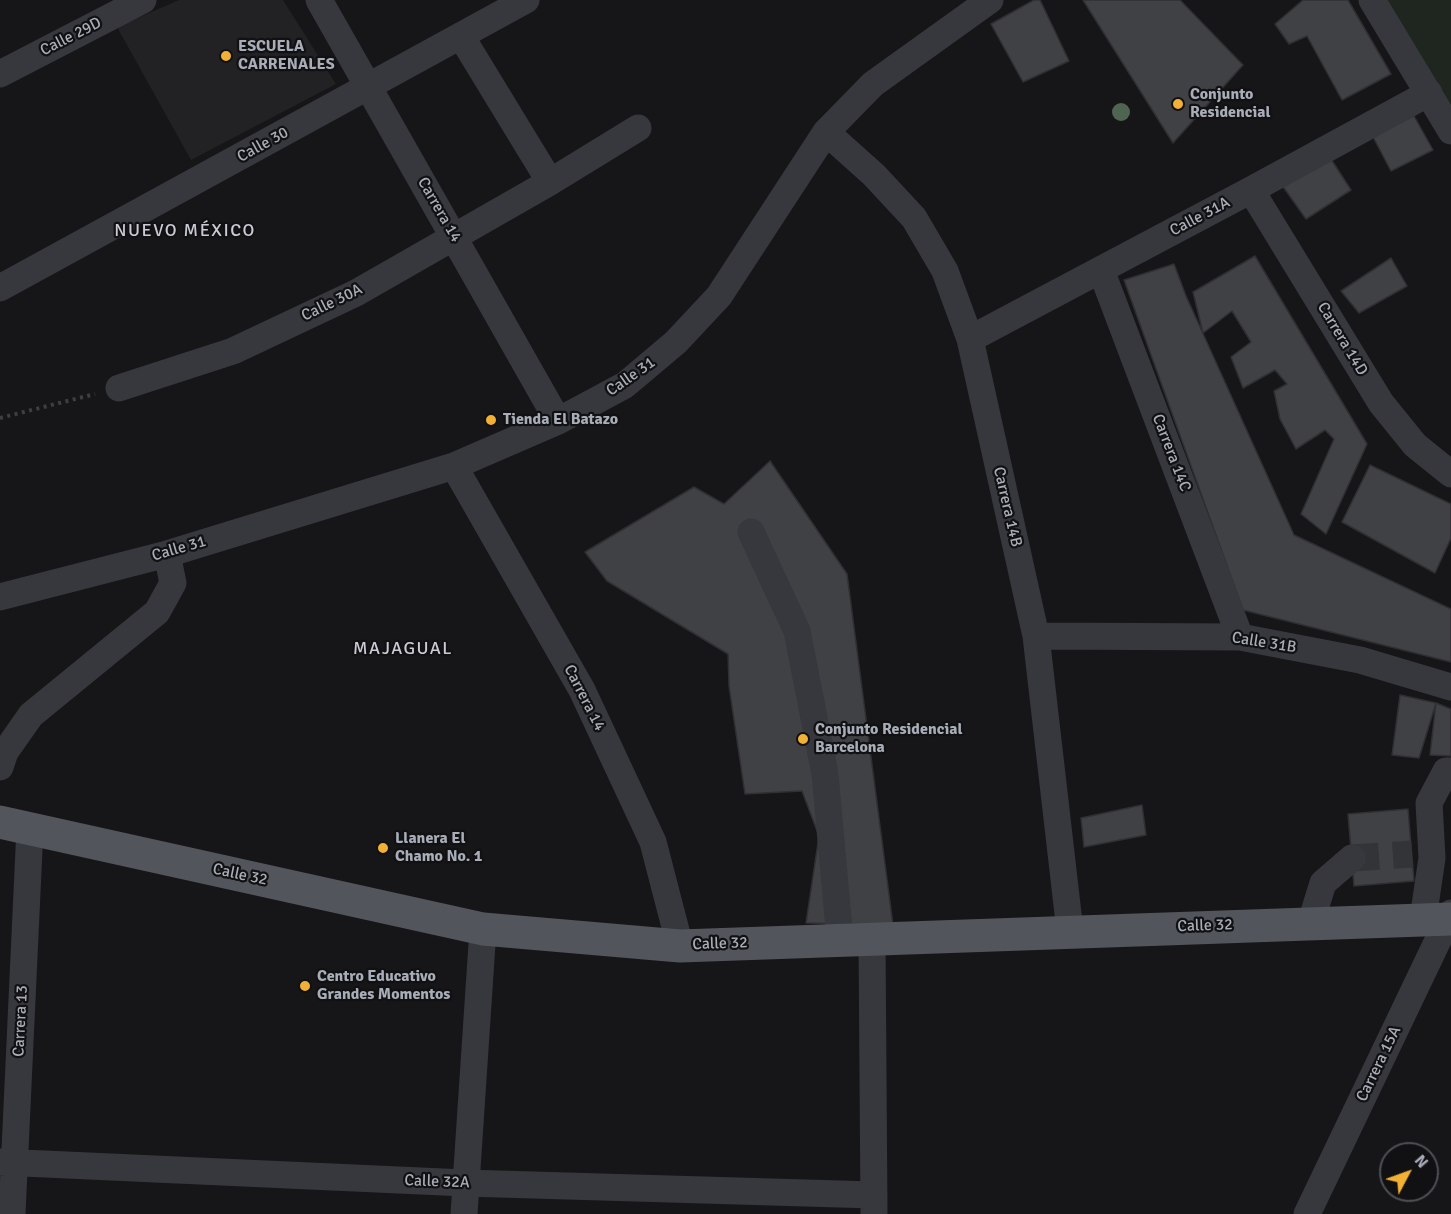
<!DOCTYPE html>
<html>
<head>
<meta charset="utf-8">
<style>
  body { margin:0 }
  #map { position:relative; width:1451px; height:1214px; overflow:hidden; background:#161618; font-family:Signika,sans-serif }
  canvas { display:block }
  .north { position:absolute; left:1379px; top:1142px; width:60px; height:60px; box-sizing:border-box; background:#111113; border:2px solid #4d4f55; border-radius:50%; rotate:49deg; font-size:16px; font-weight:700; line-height:24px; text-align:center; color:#a8adb8 }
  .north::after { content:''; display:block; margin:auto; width:21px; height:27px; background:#f2b134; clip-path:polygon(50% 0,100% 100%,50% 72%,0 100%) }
</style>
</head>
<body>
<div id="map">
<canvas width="1451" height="1214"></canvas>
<div class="north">N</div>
</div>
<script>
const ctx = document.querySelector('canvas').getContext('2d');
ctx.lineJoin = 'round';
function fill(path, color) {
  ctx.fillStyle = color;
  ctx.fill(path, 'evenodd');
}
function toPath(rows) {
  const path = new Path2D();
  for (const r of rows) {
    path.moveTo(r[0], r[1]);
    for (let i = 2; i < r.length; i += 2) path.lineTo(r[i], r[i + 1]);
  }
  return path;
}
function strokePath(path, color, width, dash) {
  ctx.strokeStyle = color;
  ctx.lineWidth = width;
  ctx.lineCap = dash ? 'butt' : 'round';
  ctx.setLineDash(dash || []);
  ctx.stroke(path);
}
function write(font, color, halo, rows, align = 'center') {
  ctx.font = font + ' Signika,sans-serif';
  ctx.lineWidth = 4.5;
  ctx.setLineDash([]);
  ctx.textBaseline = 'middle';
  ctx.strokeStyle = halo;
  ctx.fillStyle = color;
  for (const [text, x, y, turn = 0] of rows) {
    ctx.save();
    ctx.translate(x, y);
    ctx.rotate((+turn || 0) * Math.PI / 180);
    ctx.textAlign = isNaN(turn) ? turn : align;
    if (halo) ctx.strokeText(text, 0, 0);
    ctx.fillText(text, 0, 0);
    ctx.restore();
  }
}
const built = toPath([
  [179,0,283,0,336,84,191,160,117,27]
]);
const green = toPath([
  [1372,0,1451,0,1451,131]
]);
const building = toPath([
  [1034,0,1040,0,1069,61,1023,82,991,24,1034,0],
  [1083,0,1180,0,1243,65,1173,143,1083,0],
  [1303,0,1348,0,1391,74,1342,100,1307,36,1289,44,1275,24,1303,0],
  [1414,116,1433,150,1391,171,1372,135,1414,116],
  [1327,153,1351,190,1306,219,1279,181,1327,153],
  [1255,256,1367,444,1326,534,1301,514,1334,439,1325,430,1296,449,1280,419,1274,391,1287,384,1275,370,1243,388,1231,357,1251,342,1232,311,1203,333,1193,292,1255,256],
  [1391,258,1407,286,1359,313,1341,291,1391,258],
  [1174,264,1186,296,1294,535,1451,609,1451,662,1243,610,1124,280,1174,264],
  [770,461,847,574,893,925,806,923,819,836,802,791,745,794,729,686,728,654,607,581,585,552,694,487,724,504,770,461],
  [1370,465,1451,504,1451,538,1435,573,1342,522,1370,465],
  [1400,695,1436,703,1419,758,1392,755,1400,695],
  [1436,703,1451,709,1451,756,1430,755,1436,703],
  [1142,805,1146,835,1084,847,1081,818,1142,805],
  [1408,809,1414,881,1354,886,1348,814,1408,809]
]);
const minorTunnel = toPath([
  [1352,858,1412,854]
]);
const path = toPath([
  [0,418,95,394]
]);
const minor = toPath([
  [319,0,558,421],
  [1372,0,1451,131],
  [461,36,550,182],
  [0,74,143,0],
  [826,132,874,175,914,218,945,271,970,339,1036,636,1070,931],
  [1251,190,1381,403,1415,445,1451,474],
  [1101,270,1240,637],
  [0,288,526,0],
  [970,339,1251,190,1429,93],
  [119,388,233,351,356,293,550,182,638,128],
  [454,466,582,690,653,842,680,946],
  [751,532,797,631,825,774,840,940],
  [0,597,167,554,454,466,558,421,625,385,676,342,719,296,826,132,873,84,990,0],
  [1036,636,1240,637,1360,660,1451,687],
  [0,767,5,752,31,715,157,612,173,583,167,554],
  [1423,919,1432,858,1429,803,1446,771,1451,771],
  [1311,922,1323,883,1352,858],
  [872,938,874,1213],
  [0,1162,465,1183,874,1195],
  [12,1214,30,828],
  [464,1214,483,929],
  [1307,1214,1451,913]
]);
const major = toPath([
  [0,822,483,929,680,946,1451,919]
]);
const trees = [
  [1121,112]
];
const markers = [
  [226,56,6,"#f2b134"],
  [1178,104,6,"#f2b134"],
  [491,420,6,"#f2b134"],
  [803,739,6,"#f2b134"],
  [383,848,6,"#f2b134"],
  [305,986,6,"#f2b134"]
];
const streetNames = [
  ["Calle 29D",71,37,-27],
  ["Calle 30",263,145,-29],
  ["Carrera 14",439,210,60],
  ["Calle 31A",1200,217,-28],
  ["Calle 30A",332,303,-26],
  ["Carrera 14D",1342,339,59],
  ["Calle 31",631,377,-35],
  ["Carrera 14C",1171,453,69],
  ["Carrera 14B",1007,507,77],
  ["Calle 31",179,549,-16],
  ["Calle 31B",1264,643,9],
  ["Carrera 14",584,698,63],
  ["Calle 32",240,875,12],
  ["Calle 32",1205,926,-2],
  ["Calle 32",720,944,-2],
  ["Carrera 13",21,1021,-87],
  ["Carrera 15A",1379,1064,-64],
  ["Calle 32A",437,1182,2]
];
const poiNames = [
  ["ESCUELA",238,47],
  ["CARRENALES",238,65],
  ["Conjunto",1190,95],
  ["Residencial",1190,113],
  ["Tienda El Batazo",503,420],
  ["Conjunto Residencial",815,730],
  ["Barcelona",815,748],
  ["Llanera El",395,839],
  ["Chamo No. 1",395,857],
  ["Centro Educativo",317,977],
  ["Grandes Momentos",317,995]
];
const neighbourhoodNames = [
  ["NUEVO MÉXICO",185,231],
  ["MAJAGUAL",403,649]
];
fill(built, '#222225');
fill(green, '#1e261f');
fill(building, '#404145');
strokePath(building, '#303034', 1.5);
strokePath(minorTunnel, '#333438', 27, [27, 14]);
strokePath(path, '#3d3f44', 4, [3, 4.5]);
strokePath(minor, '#37383d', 27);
strokePath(major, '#53555c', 33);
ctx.fillStyle = '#506452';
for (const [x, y] of trees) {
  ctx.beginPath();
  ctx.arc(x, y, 9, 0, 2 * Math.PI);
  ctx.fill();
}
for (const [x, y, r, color] of markers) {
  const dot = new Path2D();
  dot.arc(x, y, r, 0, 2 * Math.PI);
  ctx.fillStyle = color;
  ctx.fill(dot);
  strokePath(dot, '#111113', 2);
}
write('16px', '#a8adb8', '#111113', streetNames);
write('bold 16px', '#a8adb8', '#111113', poiNames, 'left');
ctx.letterSpacing = '1.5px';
write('18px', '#c9ccd4', '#111113', neighbourhoodNames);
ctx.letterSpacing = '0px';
</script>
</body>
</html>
